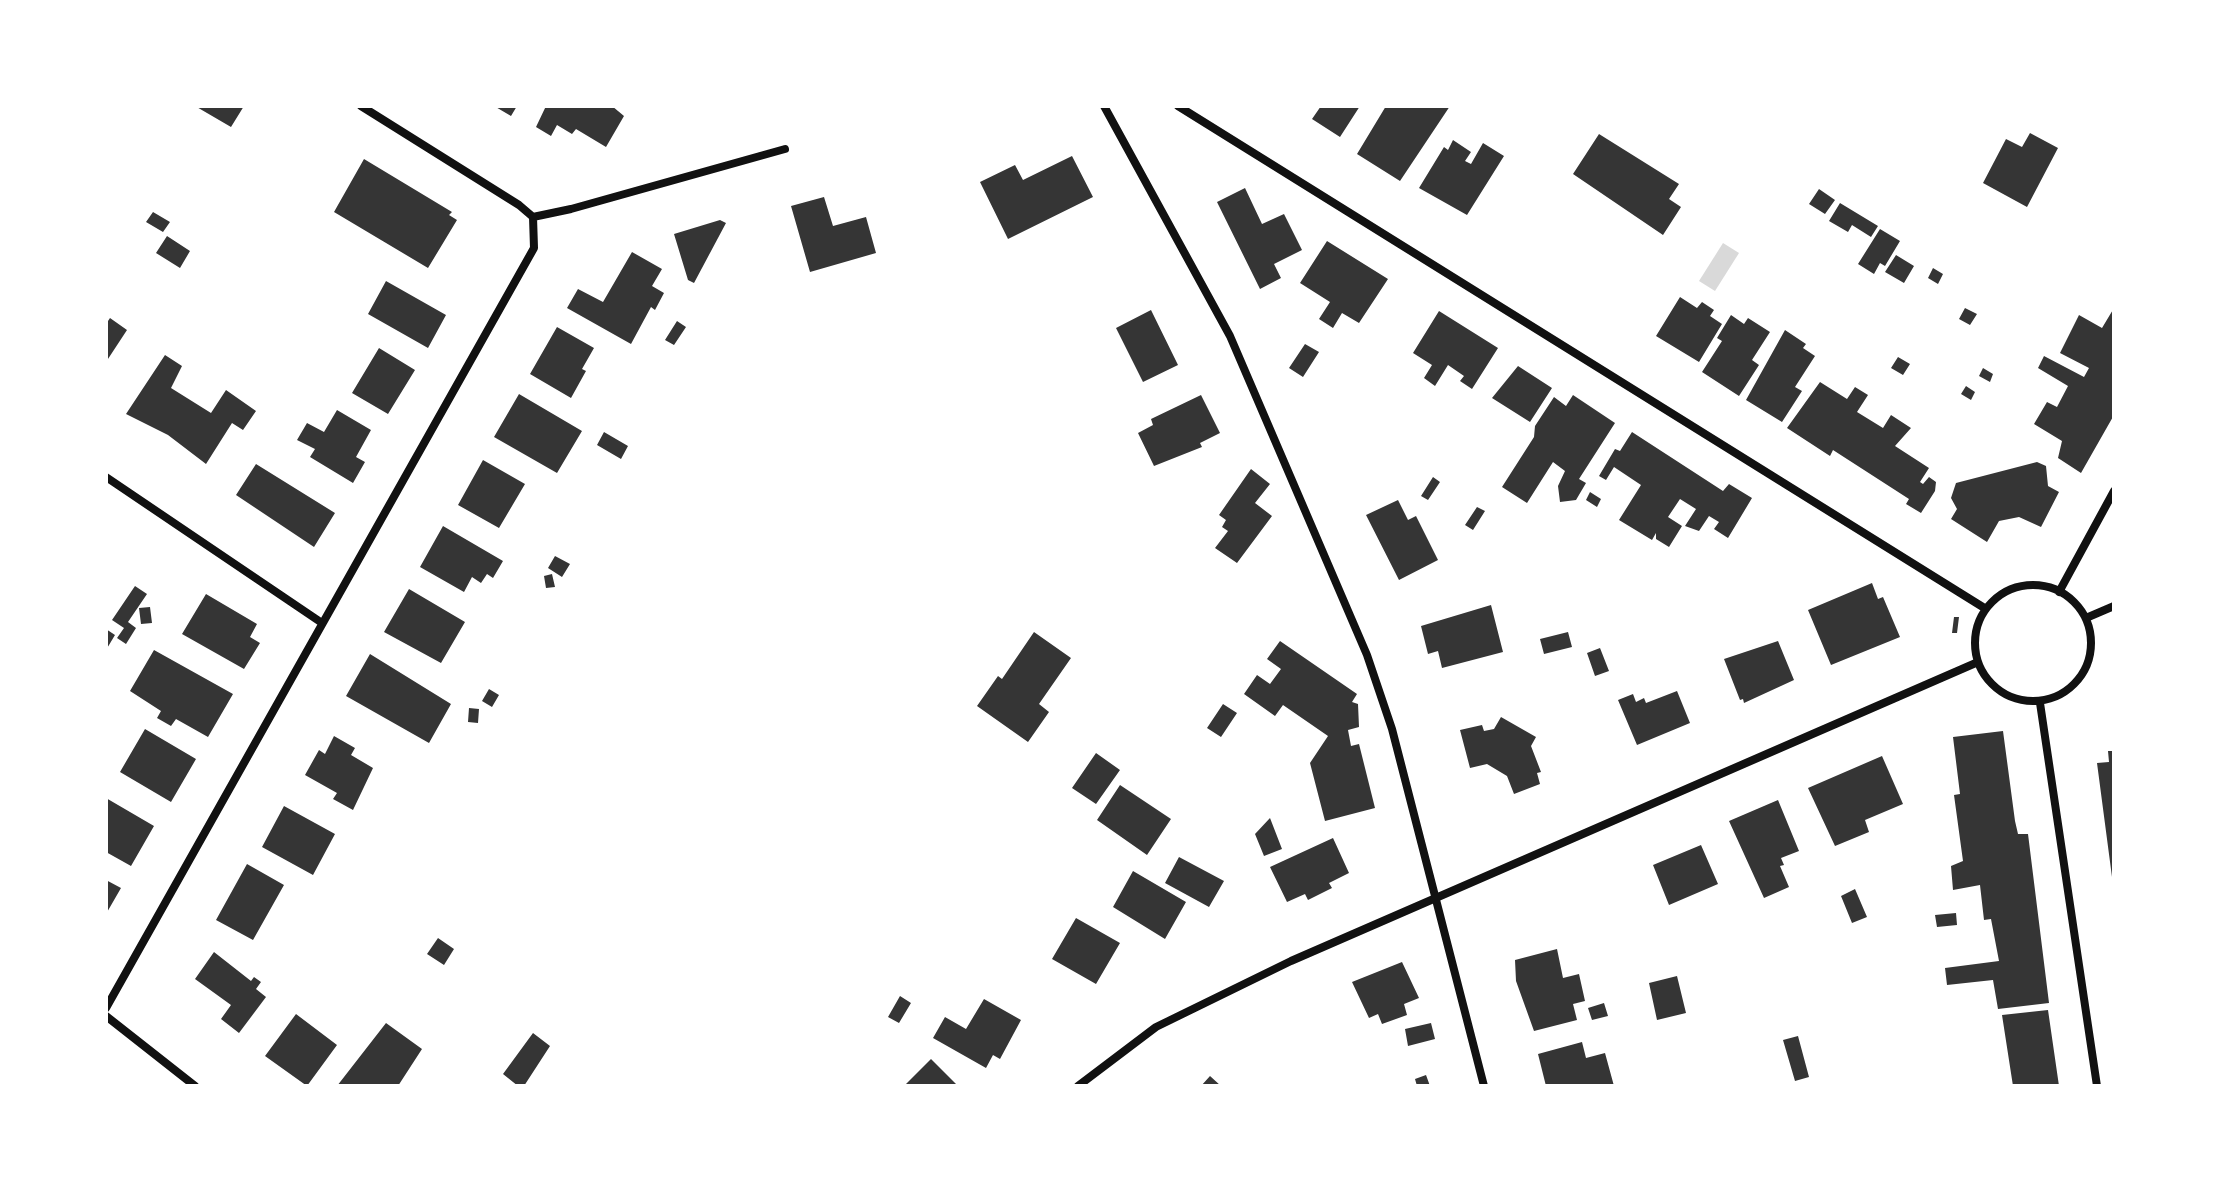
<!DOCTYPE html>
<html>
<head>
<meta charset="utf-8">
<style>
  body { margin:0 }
  #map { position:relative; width:2220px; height:1192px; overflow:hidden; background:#fff; font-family:Overpass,sans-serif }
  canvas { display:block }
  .frame { position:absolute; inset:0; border:108px solid #fff; pointer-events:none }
</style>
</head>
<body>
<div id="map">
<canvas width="2220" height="1192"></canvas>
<div class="frame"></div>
</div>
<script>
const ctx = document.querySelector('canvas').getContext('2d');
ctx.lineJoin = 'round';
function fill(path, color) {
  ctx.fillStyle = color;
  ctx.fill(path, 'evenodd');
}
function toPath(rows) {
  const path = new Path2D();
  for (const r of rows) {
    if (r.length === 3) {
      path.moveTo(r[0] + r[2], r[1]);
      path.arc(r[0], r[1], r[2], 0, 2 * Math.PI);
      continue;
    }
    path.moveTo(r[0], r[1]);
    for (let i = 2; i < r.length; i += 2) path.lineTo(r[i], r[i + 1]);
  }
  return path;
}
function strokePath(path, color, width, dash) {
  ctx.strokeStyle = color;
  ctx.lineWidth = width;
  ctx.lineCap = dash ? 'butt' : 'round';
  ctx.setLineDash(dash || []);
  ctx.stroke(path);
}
const water = toPath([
  [1723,243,1739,253,1715,291,1699,281]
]);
const building = toPath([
  [195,106,244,106,231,127],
  [494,106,517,106,511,116],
  [546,106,612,106,624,116,606,147,576,129,572,134,557,125,551,136,536,127],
  [1321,106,1360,106,1340,137,1312,119],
  [1386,106,1450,106,1400,181,1357,154],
  [2030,133,2058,148,2027,207,1983,183,2006,139,2022,147],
  [1599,134,1679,184,1669,199,1681,207,1663,235,1573,174],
  [1453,140,1471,152,1465,161,1471,164,1483,143,1504,156,1467,215,1419,188,1444,147,1448,150],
  [1072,156,1093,197,1008,239,980,182,1015,165,1023,180],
  [364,159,452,212,449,215,457,220,428,268,334,212],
  [1245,188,1262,224,1284,214,1302,250,1274,264,1281,278,1260,289,1217,202],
  [1819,189,1835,200,1825,214,1809,204],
  [824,197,833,226,866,217,876,253,810,272,791,206],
  [1840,203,1878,226,1871,237,1852,225,1848,232,1829,221],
  [153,212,170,222,163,232,146,222],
  [720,220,726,223,694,283,688,280,674,234],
  [1880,229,1900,241,1885,266,1880,263,1874,274,1858,264],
  [167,236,190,251,180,268,156,253],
  [1327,241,1388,279,1359,323,1342,313,1333,328,1319,319,1330,302,1300,283],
  [632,252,662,269,652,286,664,293,655,310,651,307,631,344,567,308,578,289,603,302],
  [1896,255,1914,266,1904,283,1885,272],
  [1933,268,1943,274,1938,284,1928,278],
  [386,281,446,315,428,348,368,314],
  [1680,297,1697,308,1702,302,1714,310,1710,316,1722,324,1699,362,1656,336],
  [1965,308,1977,314,1970,325,1959,319],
  [2114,308,2114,415,2081,473,2058,458,2062,441,2034,424,2047,402,2057,407,2068,386,2038,368,2044,356,2084,377,2089,368,2060,353,2079,315,2102,328],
  [1151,310,1178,365,1143,382,1116,328],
  [1439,311,1498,348,1472,389,1460,381,1464,376,1448,365,1435,386,1424,378,1432,365,1413,353],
  [1731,315,1744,324,1748,318,1770,332,1752,360,1759,365,1739,396,1702,372,1722,341,1717,338],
  [110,318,127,330,106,362,106,324],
  [677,321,686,327,674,345,665,340],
  [557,327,594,348,582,369,586,371,571,398,530,374],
  [1785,330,1806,344,1803,348,1815,356,1795,387,1802,391,1782,422,1746,400],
  [1305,344,1319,352,1303,377,1289,368],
  [379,348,415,370,388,414,352,393],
  [165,355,182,366,171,388,211,413,226,390,256,411,243,430,232,423,206,464,168,435,126,414],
  [1898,357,1910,364,1903,375,1891,368],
  [1518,366,1552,388,1530,422,1492,398],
  [1983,368,1993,374,1990,382,1979,376],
  [1820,382,1847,399,1855,387,1868,395,1857,412,1883,428,1891,415,1911,428,1895,446,1929,468,1920,482,1923,484,1929,477,1936,482,1935,491,1921,513,1906,504,1909,499,1833,450,1830,456,1787,428],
  [1966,386,1975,392,1971,400,1961,394],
  [519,394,582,431,557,473,494,437],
  [1201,395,1220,433,1200,443,1202,447,1154,466,1138,433,1153,425,1151,419],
  [1573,395,1615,423,1579,479,1586,483,1576,500,1560,502,1558,486,1565,471,1553,462,1527,503,1502,487,1534,437,1535,426,1554,397,1566,406],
  [337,410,371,430,356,457,365,462,353,483,310,457,315,449,297,440,307,423,324,432],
  [604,432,628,446,621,459,597,445],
  [1632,432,1723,491,1729,484,1752,498,1728,538,1714,529,1719,522,1709,516,1699,531,1685,526,1696,509,1680,499,1668,517,1682,526,1669,547,1656,539,1656,533,1652,540,1619,520,1641,485,1614,467,1606,480,1599,476,1615,449,1620,451],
  [483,460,525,484,499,528,458,505],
  [2037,462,2046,466,2048,486,2059,492,2041,527,2019,517,1999,521,1987,542,1951,519,1957,509,1951,498,1956,483],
  [256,464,335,513,314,547,236,495],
  [1251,469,1270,484,1255,503,1272,516,1237,563,1215,548,1228,531,1222,527,1226,520,1219,515],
  [1433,477,1440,482,1428,500,1421,496],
  [1590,492,1601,499,1597,507,1586,500],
  [1398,500,1408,520,1416,516,1438,560,1399,580,1366,515],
  [1477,507,1485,511,1473,530,1465,525],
  [443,526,503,561,493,578,487,574,481,583,472,577,464,592,420,567],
  [555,556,570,564,562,577,548,568],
  [552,574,555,587,546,588,544,576],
  [1872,583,1878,599,1883,597,1900,637,1831,665,1808,610],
  [135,586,147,594,128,622,136,628,126,644,117,638,124,628,112,620],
  [409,589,465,622,441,663,384,632],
  [206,594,257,624,250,637,260,643,244,669,182,634],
  [1491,605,1503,652,1442,668,1438,651,1428,654,1421,626],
  [150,607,152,623,141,624,139,608],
  [1954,617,1959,617,1957,633,1952,633],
  [106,629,115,635,106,650],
  [1034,632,1071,658,1039,704,1049,712,1028,742,977,706,998,676,1002,679],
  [1568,632,1572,647,1544,654,1540,639],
  [1280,641,1357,694,1352,702,1358,704,1359,727,1348,730,1351,746,1359,744,1375,808,1325,821,1310,763,1328,736,1283,705,1275,716,1244,694,1257,675,1270,684,1281,669,1267,659],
  [1778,641,1794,680,1744,703,1743,699,1740,700,1724,659],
  [1600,648,1609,671,1595,676,1587,653],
  [154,650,233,694,208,737,176,719,171,726,157,718,161,711,130,691],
  [370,654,451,704,429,743,346,696],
  [489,689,499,695,492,707,482,701],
  [1677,691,1690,723,1637,745,1618,700,1633,694,1636,702,1644,698,1646,703],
  [1223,704,1237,713,1221,737,1207,728],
  [469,708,479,709,478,723,468,722],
  [1501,717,1536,737,1531,746,1541,772,1537,773,1540,784,1514,794,1507,776,1487,764,1470,768,1460,730,1482,725,1484,731,1494,729],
  [145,729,196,759,171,802,120,772],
  [2003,731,2015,821,2018,834,2028,834,2049,1003,1998,1009,1993,980,1947,985,1945,968,1999,961,1991,919,1984,920,1980,885,1953,890,1951,866,1963,861,1954,795,1960,794,1953,737],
  [334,736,355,748,351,755,373,768,353,810,333,799,337,793,305,775,319,750,325,754],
  [2108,751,2114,751,2112,877,2097,763,2109,762],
  [1096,753,1120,770,1096,804,1072,788],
  [1882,756,1903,804,1865,820,1869,832,1835,846,1808,788],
  [1120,785,1171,819,1147,855,1097,820],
  [106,798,154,826,131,866,106,852],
  [1778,800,1799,851,1781,858,1784,865,1780,866,1789,887,1764,898,1729,821],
  [284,806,335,834,313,875,262,847],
  [1270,818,1282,849,1264,856,1255,834],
  [1333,838,1349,873,1329,883,1332,888,1308,900,1305,894,1287,902,1270,867],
  [1701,845,1718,884,1669,905,1653,865],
  [1179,857,1224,881,1209,907,1165,883],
  [247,864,284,885,253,940,216,920],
  [1133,871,1186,902,1165,939,1113,907],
  [106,880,121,888,106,914],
  [1855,889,1867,917,1852,923,1841,896],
  [1956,913,1957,925,1937,927,1935,915],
  [1076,918,1120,943,1096,984,1052,959],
  [438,938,454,949,444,965,427,954],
  [1557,949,1563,978,1579,974,1585,1001,1573,1004,1577,1020,1534,1031,1516,981,1515,960],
  [214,952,251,981,254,977,261,982,256,989,266,997,239,1033,221,1019,231,1005,195,979],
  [1402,962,1419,998,1404,1004,1407,1015,1382,1024,1378,1014,1369,1018,1352,982],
  [1677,976,1686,1013,1657,1020,1649,983],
  [900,996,911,1003,899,1023,888,1017],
  [984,999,1021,1020,1000,1059,993,1055,986,1068,933,1038,945,1017,966,1029],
  [1604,1003,1608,1016,1592,1020,1588,1008],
  [2048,1010,2059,1086,2013,1086,2002,1015],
  [296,1014,337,1045,307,1086,265,1056],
  [386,1023,422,1049,398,1086,337,1086],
  [1431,1023,1435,1039,1408,1046,1405,1029],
  [533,1033,550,1046,524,1086,518,1086,503,1074],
  [1798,1036,1809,1077,1795,1081,1783,1040],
  [1582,1042,1586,1058,1605,1053,1614,1086,1546,1086,1538,1054],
  [931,1059,958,1086,904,1086],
  [1426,1075,1430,1086,1417,1086,1415,1079],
  [1210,1076,1221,1086,1201,1086]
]);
const minor = toPath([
  [1104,106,1230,336,1367,655,1392,729,1484,1086],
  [1178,106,1986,609],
  [533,217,571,209,785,149],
  [106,477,322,623],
  [2033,643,58],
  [2059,592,2114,491],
  [2086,618,2114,606],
  [2040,703,2097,1086],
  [106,1008,534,248,533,217,519,205,361,106],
  [106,1016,195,1086],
  [1078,1086,1156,1027,1291,961,1978,662]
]);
fill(water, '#d9d9d9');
fill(building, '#353535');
strokePath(minor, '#111', 8);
</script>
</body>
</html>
